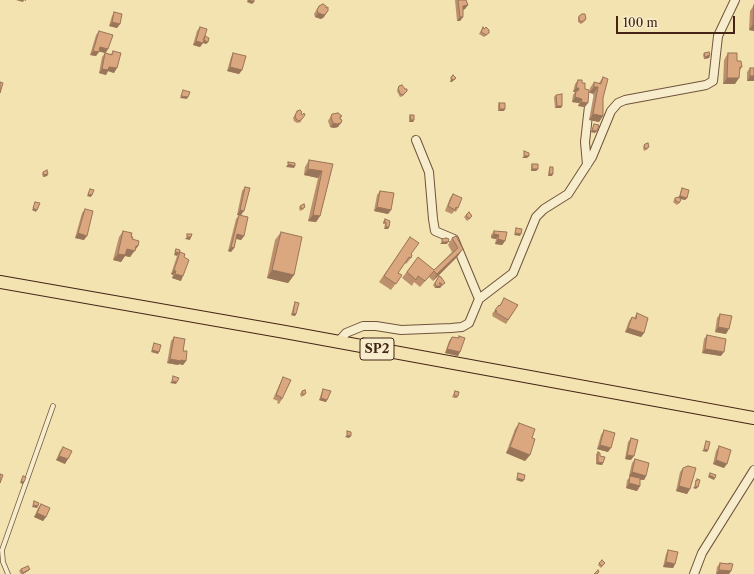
<!DOCTYPE html>
<html>
<head>
<meta charset="utf-8">
<style>
  body { margin:0 }
  #map { position:relative; width:754px; height:574px; overflow:hidden; background:#f3e3b0; font-family:"Libre Caslon Text",serif }
  canvas { display:block }
  .scale { position:absolute; left:616px; top:16px; width:119px; height:18px; box-sizing:border-box; border:2px solid #442415; border-top:0; padding-left:5px; font-size:12px; line-height:14px; white-space:nowrap; color:#442415; -webkit-text-stroke:3px #f7edcc; paint-order:stroke }
</style>
</head>
<body>
<div id="map">
<canvas width="754" height="574"></canvas>
<div class="scale">100 m</div>
</div>
<script>
const ctx = document.querySelector('canvas').getContext('2d');
ctx.lineJoin = 'round';
function toPath(rows) {
  const path = new Path2D();
  for (const r of rows) {
    path.moveTo(r[0], r[1]);
    for (let i = 2; i < r.length; i += 2) path.lineTo(r[i], r[i + 1]);
  }
  return path;
}
function strokePath(path, color, width, dash) {
  ctx.strokeStyle = color;
  ctx.lineWidth = width;
  ctx.lineCap = dash ? 'butt' : 'round';
  ctx.setLineDash(dash || []);
  ctx.stroke(path);
}
function fill(path, color) {
  ctx.fillStyle = color;
  ctx.fill(path, 'evenodd');
}
function write(font, color, halo, rows, align = 'center') {
  ctx.font = font + ' "Libre Caslon Text",serif';
  ctx.lineWidth = 3.5;
  ctx.setLineDash([]);
  ctx.textBaseline = 'middle';
  ctx.strokeStyle = halo;
  ctx.fillStyle = color;
  for (const [text, x, y, turn = 0] of rows) {
    ctx.save();
    ctx.translate(x, y);
    ctx.rotate((+turn || 0) * Math.PI / 180);
    ctx.textAlign = isNaN(turn) ? turn : align;
    if (halo) ctx.strokeText(text, 0, 0);
    ctx.fillText(text, 0, 0);
    ctx.restore();
  }
}
const lane = toPath([
  [8,574,3,562,2,550,53,406]
]);
const street = toPath([
  [416,140,429,172,433,219,435,231,454,239,479,299],
  [587,165,585,142,590,97],
  [338,342,346,333,363,326,376,326,401,330,451,328,462,327,469,323,479,299,513,273,536,217,544,209,568,194,592,157,611,111,618,103,625,100,706,85,713,81,718,36,735,0],
  [694,574,702,553,754,470]
]);
const primary = toPath([
  [0,282,285,332,754,418]
]);
const wall = toPath([
  [455,0,466,0,468,5,465,9,463,10,463,17,460,21,457,21],
  [754,5,754,31,749,30,750,11],
  [319,6,326,8,324,17,321,19,315,17,314,14],
  [114,12,120,24,117,28,109,26,112,16],
  [579,16,586,19,585,21,581,24,578,22,578,18],
  [200,27,208,42,206,44,203,43,200,47,193,45,197,31],
  [483,27,484,29,486,27,487,35,484,37,479,34],
  [99,31,108,49,106,53,111,54,113,51,114,73,108,71,106,75,99,73,102,57,105,53,99,51,96,56,90,55,96,35],
  [233,53,242,70,239,74,227,71,231,57],
  [704,53,710,55,709,58,704,59,703,55],
  [728,53,737,61,742,67,740,70,735,84,723,84,724,60],
  [750,68,754,81,747,81,747,72],
  [603,77,603,116,599,122,589,120,594,93,589,93,590,88,594,82,599,83],
  [578,80,582,83,585,89,585,107,578,106,579,103,572,102,573,95,575,92,573,92,575,84],
  [399,86,407,91,403,96,400,97,397,91],
  [556,95,562,106,561,108,555,108,554,97],
  [499,103,504,111,498,111,498,105],
  [297,111,302,115,301,122,297,123,294,121,293,118],
  [332,114,342,116,340,119,338,127,334,128,330,127,328,121],
  [410,115,414,120,413,122,409,122,409,117],
  [645,144,648,149,644,151,643,147],
  [309,160,333,164,320,216,316,222,308,221,318,178,304,175,305,167],
  [532,164,538,169,536,171,531,171,531,166],
  [550,167,552,176,548,176,549,169],
  [43,172,48,174,47,176,43,177,42,174],
  [245,187,241,215,237,215,242,191],
  [682,188,687,198,685,200,680,199,680,202,677,205,673,202,675,198,679,197,681,190],
  [380,191,391,210,388,214,374,211,377,195],
  [453,194,458,208,456,212,454,211,452,214,445,211,450,198],
  [300,206,304,209,300,211,299,208],
  [85,209,84,240,75,238,82,213],
  [239,215,244,236,241,240,236,239,234,248,231,252,228,251,236,219],
  [466,215,471,218,467,221,464,217],
  [385,219,389,227,388,229,384,229,385,224,383,224,383,222],
  [123,231,131,237,138,246,130,257,125,256,121,262,113,260,119,237],
  [494,231,505,241,502,245,495,244,496,239,491,238,491,235],
  [281,232,294,275,288,283,267,278,275,240],
  [456,236,458,256,433,281,429,277,420,287,414,282,412,286,402,278,418,257,434,270,452,252,448,245,452,238],
  [410,237,411,258,406,264,405,263,398,273,402,275,391,290,379,282],
  [180,252,184,257,181,281,172,278,173,275,171,274,177,256],
  [439,276,443,285,440,288,435,288,433,285],
  [504,298,518,305,506,324,492,316,493,315,492,314,499,305,500,305],
  [295,302,296,314,295,316,291,315,294,304],
  [637,313,644,333,641,337,625,332,629,321,632,317,634,318],
  [720,314,726,334,715,332,717,318],
  [707,335,721,356,702,353,704,339],
  [459,336,460,352,458,356,445,353,449,341,452,337,458,338],
  [174,337,183,351,186,361,183,365,179,364,178,365,167,363,171,341],
  [283,377,282,399,279,404,277,403,278,401,273,399,281,381],
  [323,389,327,400,326,402,319,400,322,391],
  [302,391,306,393,305,395,301,397,300,394],
  [455,391,458,396,457,398,454,398,452,397],
  [519,423,532,438,530,455,525,461,506,453,515,429],
  [604,430,608,452,597,449,601,435],
  [631,438,631,460,625,459,628,442],
  [719,446,724,468,713,464,716,451],
  [63,447,65,464,56,460,60,451],
  [598,452,603,463,602,465,596,464,596,454],
  [635,459,646,476,644,480,640,480,640,486,637,491,626,488,627,480,630,477,629,476,632,463],
  [683,468,690,489,687,494,676,491,680,472],
  [41,504,46,517,43,521,34,517,38,508],
  [668,550,675,564,673,568,663,567,666,554],
  [599,563,605,563,601,568,598,565],
  [720,563,728,564,729,563,731,571,729,574,716,574,717,567],
  [21,569,30,569,28,571,23,574,21,574,19,571]
]);
const shadedWall = toPath([
  [16,0,26,0,26,1,24,0,23,2],
  [248,0,254,2,252,4,247,2],
  [468,5,465,9,460,11,463,6],
  [328,11,324,17,321,19,315,17,318,13],
  [460,17,463,17,460,21,457,21],
  [112,22,120,24,117,28,109,26],
  [753,24,754,24,754,31,749,30],
  [202,40,208,42,206,44,201,42],
  [196,41,203,43,200,47,193,45],
  [100,47,108,49,105,53,97,51],
  [93,51,99,52,96,56,90,55],
  [710,55,709,58,704,59,705,57],
  [109,67,117,68,114,73,108,71,106,75,99,73,102,69],
  [230,67,242,70,239,74,227,71],
  [750,76,754,76,754,81,747,81],
  [456,78,452,82,450,82,451,79],
  [727,78,739,78,735,84,723,84],
  [594,87,598,87,594,93,589,93],
  [576,88,579,88,576,92,576,91,575,92,573,92],
  [181,96,188,97,187,99,180,98],
  [575,97,582,99,579,103,572,102],
  [581,102,588,103,585,107,578,106],
  [557,106,562,106,561,108,555,108],
  [500,109,505,109,504,111,498,111],
  [593,114,603,116,599,122,589,120],
  [411,120,414,120,413,122,409,122],
  [333,123,341,123,338,127,334,128,330,127],
  [592,130,597,131,595,133,590,132],
  [524,156,529,156,527,158,522,158],
  [288,164,295,166,294,168,286,167],
  [308,169,322,171,318,178,304,175],
  [532,169,538,169,536,171,531,171],
  [48,174,47,176,43,177,44,175],
  [549,174,553,174,552,176,548,176],
  [88,194,92,195,91,197,87,196],
  [680,196,687,198,685,200,678,198],
  [377,207,391,210,388,214,374,211],
  [33,208,37,210,36,212,32,210],
  [240,210,244,211,241,215,237,215],
  [313,215,320,216,316,222,308,221],
  [386,227,389,227,388,229,384,229],
  [78,233,87,236,84,240,75,238],
  [515,233,521,234,520,236,514,235],
  [237,234,244,236,241,240,234,238],
  [494,234,499,235,496,239,491,238],
  [187,237,191,237,190,240,185,239],
  [498,239,505,241,502,245,495,244],
  [442,242,448,242,447,244,440,244],
  [136,246,138,246,130,257,125,256,121,262,113,260,118,254,127,249],
  [231,247,234,248,231,252,228,251],
  [463,249,458,256,433,281,437,274],
  [175,252,179,253,177,256,174,255],
  [174,270,176,271,173,275,171,274],
  [272,270,294,275,288,283,267,278],
  [175,274,183,276,181,281,172,278],
  [436,286,441,286,440,288,435,288],
  [293,313,296,314,295,316,291,315],
  [718,327,729,329,726,334,715,332],
  [628,328,644,333,641,337,625,332],
  [447,349,460,352,458,356,445,353],
  [705,349,724,352,721,356,702,353],
  [152,350,159,352,158,354,151,352],
  [170,359,181,360,186,361,183,365,179,364,178,365,167,363],
  [172,381,177,382,176,384,170,383],
  [321,398,327,400,326,402,319,400],
  [347,435,351,436,349,438,345,437],
  [600,445,611,448,608,452,597,449],
  [510,447,530,455,525,461,506,453],
  [704,449,708,450,707,452,702,451],
  [627,455,634,456,631,460,625,459],
  [59,456,68,459,65,464,56,460],
  [716,460,727,464,724,468,713,464],
  [598,462,603,463,602,465,596,464],
  [632,472,646,476,644,480,629,476],
  [709,475,715,478,714,480,708,477],
  [517,478,524,480,522,482,516,480],
  [21,481,24,482,23,484,20,483],
  [629,483,640,486,637,491,626,488],
  [679,486,690,489,687,494,676,491],
  [695,486,698,487,696,489,693,488],
  [33,505,38,506,37,508,32,507],
  [37,513,46,517,43,521,34,517],
  [666,562,675,564,673,568,663,567],
  [30,569,28,571,23,574,22,574],
  [719,570,731,571,729,574,716,574]
]);
const building = toPath([
  [248,0,254,0,254,2,248,0],
  [458,0,466,0,468,5,463,6,463,17,460,17,458,0],
  [323,4,326,6,326,8,328,7,328,11,324,15,318,13,317,10,319,6,323,4],
  [754,5,754,24,753,24,754,5],
  [114,12,122,14,120,24,112,22,114,12],
  [582,14,585,14,586,19,582,22,579,20,579,16,582,14],
  [200,27,207,29,203,43,196,41,200,27],
  [483,27,484,29,486,27,489,30,489,33,486,35,481,32,483,27],
  [99,31,113,35,108,49,100,47,99,52,93,51,99,31],
  [205,36,209,38,208,42,203,40,205,36],
  [113,51,121,53,117,68,109,67,108,70,102,69,105,53,112,55,113,51],
  [709,52,710,55,705,57,704,53,709,52],
  [233,53,246,56,242,70,230,67,233,53],
  [728,53,737,53,737,61,741,61,742,67,740,67,739,78,727,78,728,53],
  [750,68,754,68,754,76,750,76,750,68],
  [453,75,456,78,454,80,451,79,451,77,453,75],
  [603,77,608,79,603,98,603,116,593,114,598,87,594,87,594,82,601,84,603,77],
  [578,80,582,80,582,83,585,83,585,89,589,90,588,103,581,102,582,99,575,97,576,91,578,91,579,88,576,88,578,80],
  [0,82,3,83,0,93,0,82],
  [402,85,405,89,407,89,407,91,404,94,401,95,398,89,399,86,402,85],
  [183,90,190,92,188,97,181,96,183,90],
  [562,94,562,106,557,106,556,95,562,94],
  [499,103,505,103,505,109,500,109,499,103],
  [300,110,302,112,301,113,302,115,304,113,305,115,302,119,299,121,296,119,295,116,297,111,300,110],
  [338,113,342,116,340,117,340,119,342,120,341,123,337,124,333,123,331,117,332,114,338,113],
  [410,115,414,115,414,120,411,120,410,115],
  [594,124,599,125,597,131,592,130,594,124],
  [648,143,649,147,645,149,644,145,645,144,648,143],
  [524,151,529,153,529,156,524,156,524,151],
  [309,160,333,164,320,216,313,215,322,171,308,169,309,160],
  [288,162,295,163,295,166,288,164,288,162],
  [532,164,538,164,538,169,532,169,532,164],
  [550,167,553,167,553,174,549,174,550,167],
  [47,170,48,174,44,175,43,172,47,170],
  [245,187,250,188,244,211,240,210,245,187],
  [682,188,689,190,687,198,680,196,682,188],
  [90,189,94,190,92,195,88,194,90,189],
  [380,191,394,193,391,210,377,207,380,191],
  [453,194,462,198,458,208,456,207,455,210,448,206,453,194],
  [679,197,681,200,679,203,675,200,675,198,679,197],
  [35,202,40,203,37,210,33,208,35,202],
  [304,204,305,207,302,209,300,206,304,204],
  [85,209,93,211,87,236,78,233,85,209],
  [469,212,472,216,469,219,466,215,469,212],
  [239,215,248,217,244,236,237,234,234,248,231,247,239,215],
  [385,219,390,221,389,227,386,227,386,222,384,222,385,219],
  [516,228,522,229,521,234,515,233,516,228],
  [123,231,132,233,131,237,133,237,132,239,139,241,138,246,136,246,135,251,127,249,125,255,118,254,123,231],
  [494,231,507,232,505,241,498,239,499,235,494,234,494,231],
  [281,232,302,237,294,275,272,270,281,232],
  [187,234,192,234,191,237,187,237,187,234],
  [456,236,463,249,437,274,434,271,425,281,418,276,416,280,407,272,418,257,434,270,458,248,452,238,456,236],
  [410,237,419,243,411,254,412,255,411,258,409,257,398,273,402,275,396,284,384,276,410,237],
  [446,238,449,239,448,242,442,242,442,239,446,238],
  [176,249,180,250,179,253,175,252,176,249],
  [180,252,185,254,184,257,189,260,183,276,175,274,176,271,174,270,180,252],
  [439,276,441,277,445,283,442,285,441,283,439,283,441,286,436,286,435,283,439,276],
  [504,298,518,305,508,320,495,312,497,311,495,310,499,305,500,306,504,298],
  [295,302,299,303,296,314,293,313,295,302],
  [637,313,648,318,644,333,628,328,632,317,636,319,637,313],
  [720,314,732,316,729,329,718,327,720,314],
  [707,335,726,339,724,352,705,349,707,335],
  [459,336,465,338,460,352,447,349,452,337,459,338,459,336],
  [174,337,185,339,183,351,187,351,186,361,181,360,181,361,170,359,174,337],
  [154,343,161,345,159,352,152,350,154,343],
  [173,376,179,378,177,382,172,381,173,376],
  [283,377,291,380,282,399,280,398,281,397,276,395,283,377],
  [323,389,331,391,327,400,321,398,323,389],
  [305,390,306,393,303,395,302,391,305,390],
  [455,391,459,392,458,396,455,396,454,394,455,391],
  [519,423,535,429,532,438,535,439,530,455,510,447,519,423],
  [604,430,615,433,611,448,600,445,604,430],
  [347,431,351,432,351,436,347,435,347,431],
  [631,438,638,440,634,456,627,455,631,438],
  [706,441,710,442,708,450,704,449,706,441],
  [719,446,731,450,727,464,716,460,719,446],
  [63,447,72,451,68,459,59,456,63,447],
  [598,452,600,453,600,456,605,457,603,463,598,462,598,452],
  [635,459,649,463,646,476,632,472,635,459],
  [688,466,696,468,690,489,679,486,683,468,688,466],
  [518,473,525,475,524,480,517,478,518,473],
  [710,473,716,475,715,478,709,475,710,473],
  [0,474,3,475,0,483,0,474],
  [23,476,26,477,24,482,21,481,23,476],
  [630,476,640,478,640,486,629,483,630,476],
  [697,479,700,480,698,487,695,486,696,480,697,481,697,479],
  [34,501,39,503,38,506,33,505,34,501],
  [41,504,50,508,46,517,37,513,41,504],
  [668,550,678,552,675,564,666,562,668,550],
  [602,560,605,563,602,566,599,563,602,560],
  [720,563,729,564,729,563,733,564,731,571,719,570,720,563],
  [28,566,30,569,23,573,21,569,28,566],
  [598,570,599,572,597,574,594,574,598,570]
]);
const shields = [
  [377,349,34]
];
const shieldNames = [
  ["SP2",377,349]
];
strokePath(lane, '#70543c', 5.5);
strokePath(street, '#70543c', 10);
strokePath(primary, '#442415', 14);
strokePath(lane, '#f7edcc', 4);
strokePath(street, '#f7edcc', 8);
strokePath(primary, '#f3e3b0', 12);
fill(wall, '#bc906d');
fill(shadedWall, '#997559');
fill(building, '#dba77f');
strokePath(building, '#997559', 1);
for (const [x, y, w] of shields) {
  const box = new Path2D();
  box.roundRect(x - w / 2, y - 11, w, 22, 3);
  ctx.fillStyle = '#f7edcc';
  ctx.fill(box);
  strokePath(box, '#442415', 1);
}
write('bold 13px', '#442415', null, shieldNames);
</script>
</body>
</html>
